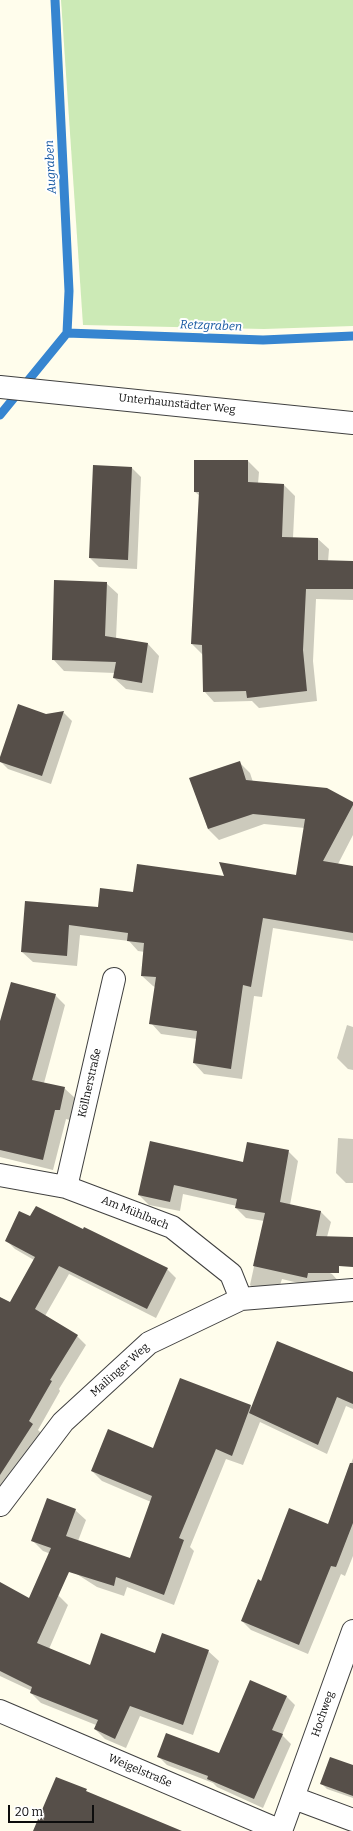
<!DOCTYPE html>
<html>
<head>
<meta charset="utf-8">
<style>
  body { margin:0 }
  #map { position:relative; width:353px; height:1831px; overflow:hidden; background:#fffdec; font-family:Bitter,serif }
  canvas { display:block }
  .scale { position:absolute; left:8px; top:1805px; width:86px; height:18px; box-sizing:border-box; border:2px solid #0d0d0d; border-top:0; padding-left:5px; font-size:12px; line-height:14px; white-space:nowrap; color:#0d0d0d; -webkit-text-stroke:3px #fff; paint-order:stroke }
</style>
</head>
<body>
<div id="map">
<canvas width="353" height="1831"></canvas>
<div class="scale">20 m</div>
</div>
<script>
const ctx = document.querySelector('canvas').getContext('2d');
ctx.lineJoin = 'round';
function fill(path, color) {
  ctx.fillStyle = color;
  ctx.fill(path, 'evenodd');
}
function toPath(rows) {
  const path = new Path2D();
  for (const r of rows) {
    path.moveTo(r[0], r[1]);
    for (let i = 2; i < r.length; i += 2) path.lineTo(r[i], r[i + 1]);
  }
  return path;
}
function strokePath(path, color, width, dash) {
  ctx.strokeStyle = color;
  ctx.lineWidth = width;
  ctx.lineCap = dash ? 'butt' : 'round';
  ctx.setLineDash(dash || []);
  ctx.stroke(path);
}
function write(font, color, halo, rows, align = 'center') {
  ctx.font = font + ' Bitter,serif';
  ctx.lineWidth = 4;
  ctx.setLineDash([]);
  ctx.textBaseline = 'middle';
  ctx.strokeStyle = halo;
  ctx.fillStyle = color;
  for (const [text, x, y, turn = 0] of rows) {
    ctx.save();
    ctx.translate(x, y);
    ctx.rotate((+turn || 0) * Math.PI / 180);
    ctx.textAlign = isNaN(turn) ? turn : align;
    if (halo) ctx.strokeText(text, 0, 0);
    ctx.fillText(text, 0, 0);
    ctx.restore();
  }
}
const green = toPath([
  [61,0,353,0,353,326,264,329,83,325]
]);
const shadow = toPath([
  [248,461,259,472,258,484,284,485,295,496,293,538,318,539,329,549,328,562,353,562,353,600,316,599,313,661,317,701,259,708,252,701,214,702,204,691,203,655,192,644,200,496,195,492],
  [132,468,141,477,137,569,99,567,90,558],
  [106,583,118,594,116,639,148,644,159,656,153,693,126,689,114,678,115,673,64,671,53,659],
  [64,713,72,721,51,784,8,769,0,761,46,715],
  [239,762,250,773,253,782,353,803,353,799,353,835,338,864,353,867,353,941,273,928,262,997,254,996,242,1079,204,1074,194,1063,197,1039,161,1034,151,1023,155,987,153,986,142,976,145,952,138,951,129,941,80,935,77,966,33,962,22,952,98,908,134,894,225,877,297,876,305,828,264,824,219,840,208,829,191,779],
  [55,995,65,1005,44,1083,64,1088,75,1098,70,1120,66,1119,53,1170,0,1157,0,1025],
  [347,1025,353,1027,353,1070,348,1069,337,1058],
  [338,1138,353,1139,353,1183,346,1183,336,1173],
  [288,1151,298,1161,290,1205,321,1212,331,1222,327,1237,353,1238,353,1263,290,1255,332,1274,341,1284,327,1290,282,1279,277,1294,260,1295,250,1285,264,1221,246,1218,236,1208,237,1206,183,1194,180,1211,149,1205,139,1195],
  [6,1240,167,1269,176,1278,156,1318,69,1274,45,1316,77,1336,86,1345,59,1389,60,1391,38,1430,42,1434,0,1497,0,1298,10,1303,34,1260,15,1249],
  [353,1373,353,1409,346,1406,327,1454,260,1422,243,1465,226,1459,190,1547,194,1551,174,1605,127,1587,124,1596,97,1587,61,1564,51,1554,43,1551,32,1540,75,1510,86,1520,78,1541,130,1559,151,1502,102,1481,92,1471,154,1450,181,1379,252,1407],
  [353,1458,353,1556,345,1576,341,1574,308,1654,251,1630,242,1621,329,1525],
  [0,1583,29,1600,58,1595,68,1605,49,1649,90,1666,155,1655,208,1651,219,1661,193,1735,140,1716,126,1748,105,1739,95,1729,96,1725,41,1703,31,1693,32,1691,0,1676],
  [286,1696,295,1705,282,1735,291,1744,263,1808,217,1787,213,1783,167,1765,158,1756,219,1754],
  [353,1766,353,1798,327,1789,322,1784]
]);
const stream = toPath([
  [55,0,69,291,67,333],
  [67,333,263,340,353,336],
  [0,415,67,333]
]);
const building = toPath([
  [194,460,248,460,248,482,284,484,282,537,318,538,318,560,353,561,353,589,306,589,303,650,307,691,247,698,246,691,203,692,202,645,191,644,199,492,194,492],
  [93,465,132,467,128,560,89,558],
  [54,580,107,582,105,636,148,643,142,683,113,678,116,662,52,660],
  [18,704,46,714,64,711,42,776,0,762,0,757],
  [240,761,246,780,327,788,353,802,353,805,323,861,353,866,353,933,263,918,251,987,243,985,231,1069,193,1063,197,1031,149,1024,156,977,141,976,144,943,127,941,128,933,69,925,67,956,21,952,25,901,98,907,100,888,133,892,137,864,224,876,219,862,296,875,305,819,253,814,208,829,189,778],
  [11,982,56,994,32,1080,65,1087,60,1110,55,1110,43,1160,0,1150,0,1021],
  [150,1141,243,1162,247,1142,289,1150,280,1202,321,1211,316,1236,353,1237,353,1267,339,1266,339,1273,308,1273,307,1278,253,1266,265,1213,235,1208,237,1199,174,1185,170,1202,138,1195],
  [36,1206,83,1229,84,1227,168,1268,147,1309,59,1266,35,1309,78,1335,50,1380,52,1381,29,1421,33,1424,0,1475,0,1297,10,1302,35,1257,5,1241,19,1211,30,1216],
  [277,1341,353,1372,353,1404,337,1397,318,1445,249,1413],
  [180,1378,251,1405,232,1456,216,1449,179,1538,184,1540,164,1595,116,1577,114,1586,69,1572,37,1643,90,1665,101,1633,155,1653,162,1633,209,1650,183,1725,130,1706,115,1739,94,1729,98,1720,30,1693,32,1687,0,1671,0,1582,29,1598,51,1548,31,1541,47,1498,76,1509,66,1536,130,1558,152,1496,91,1471,108,1429,153,1448],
  [350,1463,353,1463,353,1523,336,1567,331,1566,299,1645,241,1621,258,1579,261,1581,289,1508,328,1524],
  [250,1680,287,1696,272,1730,283,1734,254,1799,207,1779,208,1776,157,1757,166,1733,219,1753],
  [330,1757,353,1765,353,1796,320,1784],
  [56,1777,87,1789,86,1791,182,1831,33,1831]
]);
const minor = toPath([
  [0,1175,66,1187,172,1227,231,1274,241,1299],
  [66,1187,114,979],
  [0,1505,63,1422,149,1343,241,1299,353,1290],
  [0,1711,281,1831],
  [294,1798,353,1820],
  [281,1831,353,1631]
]);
const tertiary = toPath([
  [0,387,353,423]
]);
const streetNames = [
  ["Unterhaunstädter Weg",177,404,6],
  ["Köllnerstraße",90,1083,-77],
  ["Am Mühlbach",135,1213,22],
  ["Mailinger Weg",120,1370,-42],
  ["Hochweg",323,1714,-71],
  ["Weigelstraße",140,1771,23]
];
const waterNames = [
  ["Augraben",51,167,-93],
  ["Retzgraben",211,326,2]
];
fill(green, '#cceab6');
fill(shadow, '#0003');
strokePath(stream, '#3685d0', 9);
fill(building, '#564f49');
strokePath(minor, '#404040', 24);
strokePath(tertiary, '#404040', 24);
strokePath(minor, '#fff', 22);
strokePath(tertiary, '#fff', 22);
write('11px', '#0d0d0d', '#fff', streetNames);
write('italic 12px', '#1457a1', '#fff', waterNames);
</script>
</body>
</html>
